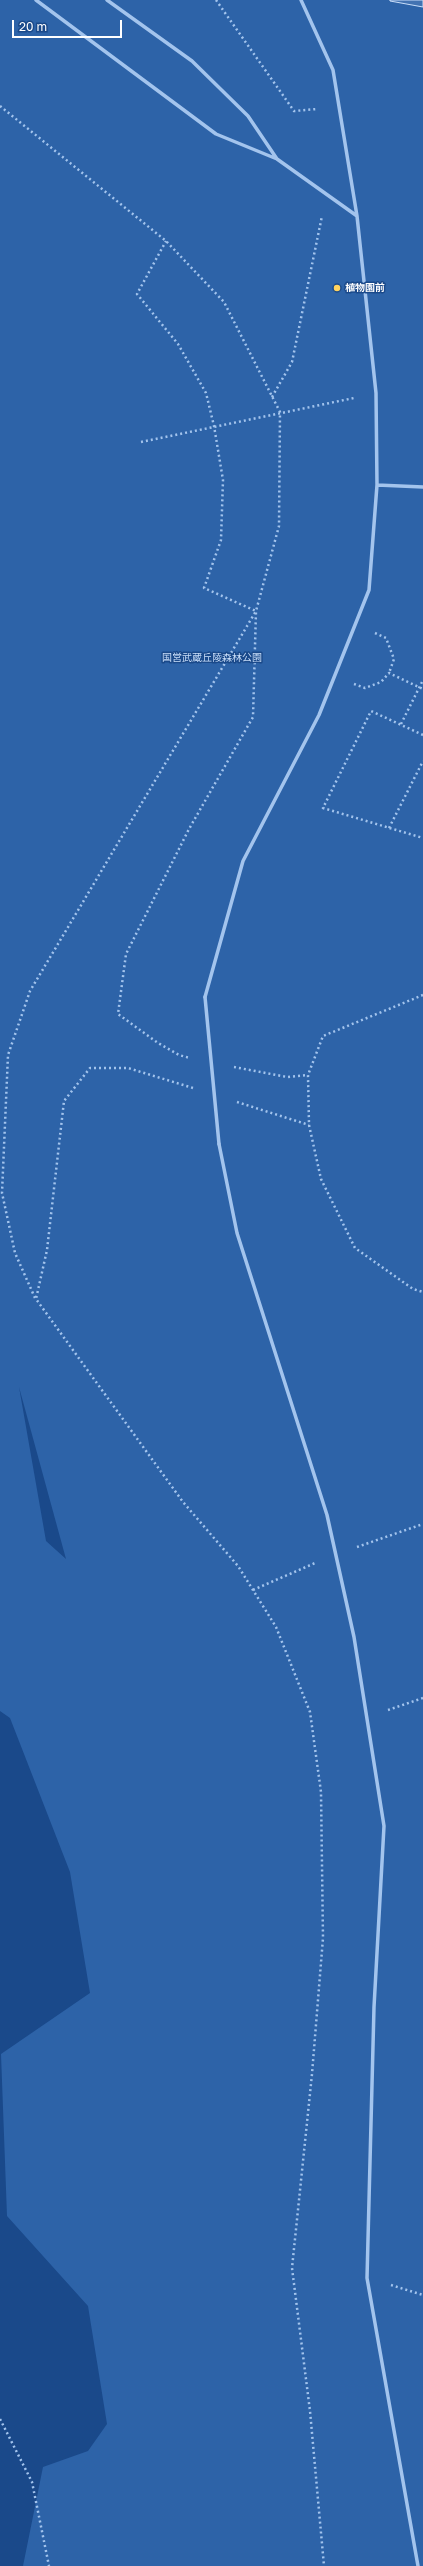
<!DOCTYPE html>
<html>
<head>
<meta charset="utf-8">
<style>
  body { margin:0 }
  #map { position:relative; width:423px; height:2566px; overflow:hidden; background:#1a498a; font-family:"Golos Text",sans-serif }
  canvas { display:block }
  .scale { position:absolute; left:12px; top:20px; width:110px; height:18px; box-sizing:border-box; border:2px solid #fff; border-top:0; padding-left:5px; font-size:12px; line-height:14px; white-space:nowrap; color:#fff; -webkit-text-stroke:3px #1a498a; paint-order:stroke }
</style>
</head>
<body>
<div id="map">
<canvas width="423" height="2566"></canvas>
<div class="scale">20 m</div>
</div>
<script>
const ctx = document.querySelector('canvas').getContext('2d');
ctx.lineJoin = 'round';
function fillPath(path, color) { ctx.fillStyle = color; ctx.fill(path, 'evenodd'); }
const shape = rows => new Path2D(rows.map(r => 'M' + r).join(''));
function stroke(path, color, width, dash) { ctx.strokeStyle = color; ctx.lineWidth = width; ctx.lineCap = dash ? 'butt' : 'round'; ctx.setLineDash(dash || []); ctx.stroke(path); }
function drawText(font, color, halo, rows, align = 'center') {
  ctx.font = font + ' "Golos Text","Noto Sans JP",sans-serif'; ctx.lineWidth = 3; ctx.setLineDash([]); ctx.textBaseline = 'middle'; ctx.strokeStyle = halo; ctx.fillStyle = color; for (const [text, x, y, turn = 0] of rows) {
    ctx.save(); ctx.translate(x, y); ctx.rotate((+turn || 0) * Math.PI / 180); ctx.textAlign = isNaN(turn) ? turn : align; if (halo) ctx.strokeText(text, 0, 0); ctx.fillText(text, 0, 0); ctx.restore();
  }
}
fillPath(shape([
  [0,0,423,0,423,2566,23,2566,43,2467,88,2451,107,2424,88,2306,7,2216,1,2054,90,1993,70,1872,10,1718,0,1711],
  [19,1387,66,1559,46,1541]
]), '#2d63a8');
const building = shape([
  [390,0,423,0,423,7,390,1,390,0]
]);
fillPath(building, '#4373b2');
stroke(building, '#c9def9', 1);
stroke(shape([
  [216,0,294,111,317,109],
  [0,106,166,241,224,302,280,412,279,526,256,611,253,717,189,829,126,954,118,1014,158,1043,179,1055,190,1058],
  [272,397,292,362,322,216],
  [141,442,354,398],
  [375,633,386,638,394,659,389,673],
  [354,684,365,688,381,682,389,673,423,689],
  [401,724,423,680],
  [423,735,371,711,323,808,423,838],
  [389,828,423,761],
  [423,995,323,1036,308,1075,309,1125,321,1179,355,1248,413,1289,423,1292],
  [234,1067,287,1077,308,1075],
  [193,1088,128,1068,90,1068,64,1101,47,1250,36,1299,183,1502,238,1566,276,1627,310,1712,321,1792,323,1938,312,2074,292,2268,310,2411,324,2566],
  [237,1102,309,1125],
  [35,1298,15,1253,2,1193,8,1055,30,991,256,611,204,588,221,540,223,480,214,426,206,393,178,344,137,294,166,241],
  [357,1547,423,1524],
  [253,1590,315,1563],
  [388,1710,423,1698],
  [391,2285,423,2295],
  [0,2419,32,2482,49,2566]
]), '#a3c4ed', 2.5, [2, 3]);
stroke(shape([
  [36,0,216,134,277,159,357,216],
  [107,0,192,61,248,116,277,159],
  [377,485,423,487],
  [205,997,243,861,319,715,369,590,377,485,376,393,357,216,333,70,301,0],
  [219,1144,237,1233,327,1515,354,1637,384,1826,374,2007,367,2278,418,2566]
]), '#a3c4ed', 3.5);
stroke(shape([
  [205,997,219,1144]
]), '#a3c4ed', 3.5);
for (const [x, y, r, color] of [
  [337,288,4,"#ffd35f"]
]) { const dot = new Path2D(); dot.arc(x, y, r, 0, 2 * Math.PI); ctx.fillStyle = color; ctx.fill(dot); stroke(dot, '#1a498a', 1.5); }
drawText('bold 10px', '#fff', '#1a498a', [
  ["植物園前",345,288]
], 'left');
drawText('10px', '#c9def9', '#1a498a', [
  ["国営武蔵丘陵森林公園",212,658]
]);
</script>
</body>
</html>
